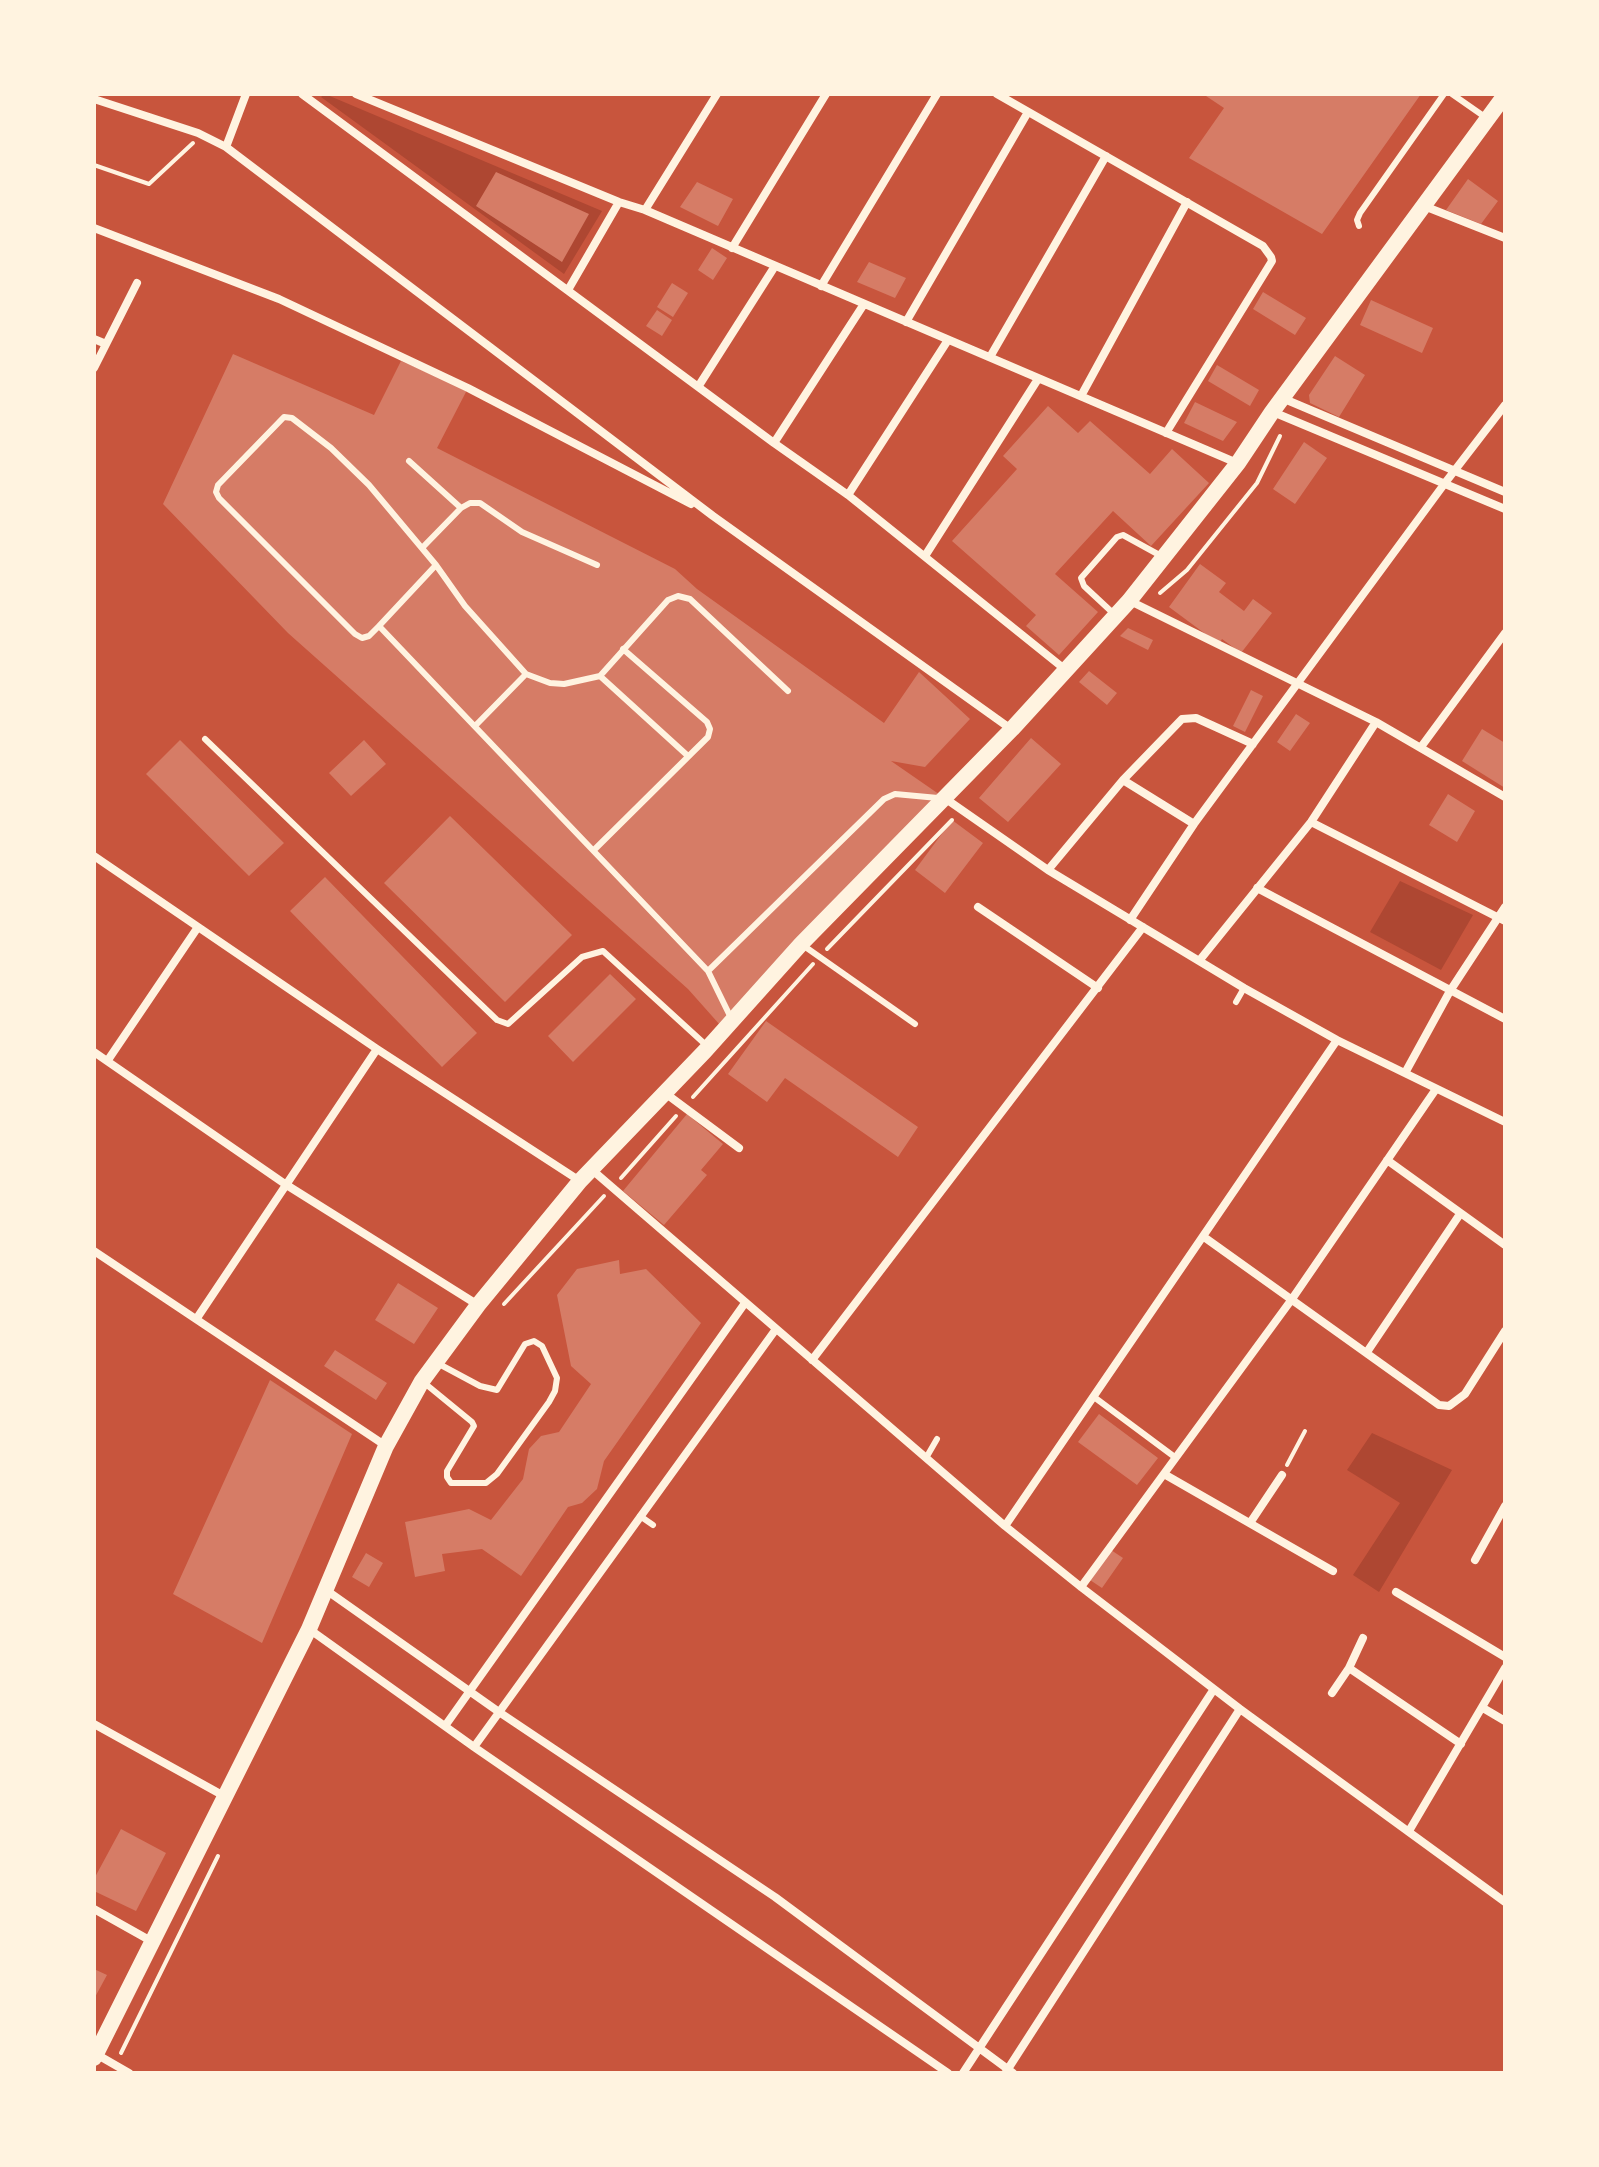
<!DOCTYPE html>
<html>
<head>
<meta charset="utf-8">
<style>
  body { margin:0 }
  #map { position:relative; width:1599px; height:2167px; overflow:hidden; background:#c8553d; font-family:"Golos Text",sans-serif }
  canvas { display:block }
  .frame { position:absolute; inset:0; border:96px solid #fff3e0; pointer-events:none }
</style>
</head>
<body>
<div id="map">
<canvas width="1599" height="2167"></canvas>
<div class="frame"></div>
</div>
<script>
const ctx = document.querySelector('canvas').getContext('2d');
ctx.lineJoin = 'round';
function fillPath(path, color) { ctx.fillStyle = color; ctx.fill(path, 'evenodd'); }
const shape = rows => new Path2D(rows.map(r => 'M' + r).join(''));
function stroke(path, color, width, dash) { ctx.strokeStyle = color; ctx.lineWidth = width; ctx.lineCap = dash ? 'butt' : 'round'; ctx.setLineDash(dash || []); ctx.stroke(path); }
fillPath(shape([
  [325,94,602,211,564,274,321,97],
  [1400,881,1473,915,1441,970,1370,932],
  [1372,1433,1452,1470,1379,1592,1353,1575,1400,1503,1347,1470]
]), '#ae4732');
fillPath(shape([
  [1203,94,1421,94,1322,234,1189,158,1224,108],
  [496,172,589,214,562,262,476,206],
  [1468,179,1498,201,1481,224,1446,210],
  [697,182,733,199,718,226,680,207],
  [712,248,727,258,713,280,698,270],
  [869,262,906,278,895,298,857,282],
  [672,283,688,293,673,317,657,307],
  [1263,292,1306,318,1295,335,1253,309],
  [1371,300,1433,328,1422,353,1360,325],
  [657,310,672,320,662,336,646,326],
  [233,354,374,415,401,361,467,390,437,448,675,569,697,589,884,723,919,672,970,719,925,767,891,761,946,799,720,1025,688,989,288,633,163,504],
  [1335,356,1365,375,1339,417,1310,403,1309,395],
  [1217,365,1259,390,1250,406,1208,381],
  [1195,402,1237,422,1223,441,1184,423],
  [1048,406,1078,433,1090,421,1150,474,1172,449,1209,483,1151,546,1113,511,1055,574,1098,612,1059,655,1026,626,1036,615,952,541,1017,469,1003,456],
  [1304,442,1327,458,1295,504,1273,489],
  [1200,564,1226,583,1219,592,1244,611,1253,599,1272,613,1241,653,1222,639,1219,644,1169,607],
  [1128,628,1153,640,1148,650,1120,636],
  [1089,671,1117,693,1107,705,1079,682],
  [1251,690,1263,696,1245,732,1233,726],
  [1296,714,1310,723,1290,751,1277,742],
  [1482,729,1505,743,1505,788,1462,761],
  [1031,738,1061,764,1008,822,979,798],
  [180,740,284,843,249,876,146,774],
  [364,740,386,764,351,796,329,773],
  [1448,794,1475,811,1457,842,1429,825],
  [450,816,572,935,505,1002,384,883],
  [952,820,983,843,945,893,915,870],
  [325,877,477,1033,442,1067,290,911],
  [610,974,636,999,573,1062,548,1036],
  [766,1021,918,1127,898,1157,785,1078,767,1102,728,1074],
  [687,1114,723,1144,701,1170,707,1175,664,1225,623,1191],
  [619,1260,620,1274,646,1269,701,1323,604,1461,597,1489,582,1503,568,1507,521,1576,482,1549,442,1554,445,1571,415,1577,405,1522,469,1509,491,1520,523,1479,529,1449,541,1436,559,1432,591,1384,571,1366,557,1295,577,1269],
  [398,1283,438,1308,414,1344,375,1320],
  [335,1350,387,1383,376,1400,324,1366],
  [270,1380,352,1434,262,1643,173,1594],
  [1099,1414,1158,1458,1137,1485,1078,1442],
  [1111,1550,1123,1558,1102,1588,1090,1580],
  [366,1553,383,1563,369,1587,352,1577],
  [121,1829,166,1853,136,1911,94,1891,94,1879],
  [94,1969,107,1975,94,1999]
]), '#d67c66');
stroke(shape([
  [94,165,149,184,193,143],
  [1160,593,1187,570,1257,483,1280,436],
  [827,949,952,820],
  [693,1097,813,964],
  [621,1178,676,1116],
  [504,1304,604,1196],
  [1287,1465,1305,1431],
  [121,2053,218,1856]
]), '#fff3e0', 4);
stroke(shape([
  [1452,94,1485,117],
  [1359,226,1357,220,1360,213,1444,94],
  [409,461,461,508],
  [422,548,461,508,470,503,480,503,522,532,597,565],
  [1114,614,1084,586,1081,578,1117,537,1123,535,1163,557],
  [379,626,436,565],
  [526,674,550,683,564,684,600,676],
  [475,726,526,674,465,606,436,565,369,485,331,448,292,418,284,417,218,485,216,492,219,498,355,634,362,638,369,636,379,626,708,971,732,1020],
  [205,739,497,1020,508,1024,582,957,603,951,707,1046],
  [688,756,600,676,668,600,678,596,690,599,788,691],
  [594,850,708,737,710,729,707,722,623,649],
  [804,946,915,1024],
  [708,971,884,799,895,794,938,798],
  [1236,1002,1244,988],
  [422,1381,472,1422,474,1426,447,1471,447,1477,451,1483,486,1483,497,1474,549,1402,555,1391,557,1378,542,1346,534,1341,525,1344,497,1390,480,1386,439,1364],
  [1094,1397,1176,1458],
  [926,1458,937,1439],
  [640,1516,653,1525]
]), '#fff3e0', 6);
stroke(shape([
  [302,94,774,443,848,495,1067,671],
  [356,94,619,202,645,210,1237,463],
  [997,94,1263,246,1271,257,1272,261,1166,433],
  [94,99,198,133,226,147,713,516,1011,729],
  [226,147,246,94],
  [1424,206,1505,238],
  [645,210,717,94],
  [94,228,279,299,468,388,691,504],
  [732,248,826,94],
  [821,286,937,94],
  [568,290,619,202],
  [906,322,1028,112],
  [94,339,106,344],
  [990,357,1106,156],
  [94,368,137,283],
  [698,387,775,266],
  [1081,396,1187,202],
  [1282,398,1505,492],
  [1273,412,1505,509],
  [774,443,864,304],
  [848,495,948,340],
  [925,556,1038,379],
  [1130,601,1376,722,1505,797],
  [1421,747,1505,633],
  [1123,780,1194,824],
  [946,799,1048,870,1244,988,1337,1040,1505,1122],
  [1311,822,1505,921],
  [94,856,377,1049,580,1181],
  [1048,870,1123,780,1182,719,1196,718,1253,744],
  [1257,888,1505,1019],
  [978,907,1098,988],
  [1130,920,1194,824,1445,483,1505,405],
  [1199,961,1311,822,1376,722],
  [94,1052,285,1184,478,1305],
  [108,1060,198,927],
  [1405,1073,1450,991,1505,907],
  [665,1093,739,1148],
  [1387,1160,1505,1245],
  [591,1169,1005,1526,1081,1587,1240,1709,1505,1902],
  [1204,1237,1439,1405,1449,1406,1465,1394,1505,1331],
  [94,1251,386,1446],
  [197,1318,377,1049],
  [1367,1352,1460,1214],
  [812,1360,1143,927],
  [1164,1474,1333,1571],
  [1250,1523,1282,1475],
  [1005,1526,1337,1040],
  [1475,1560,1505,1506],
  [1081,1587,1292,1299,1436,1089],
  [326,1590,499,1712,775,1897,1013,2073],
  [1396,1592,1505,1657],
  [309,1629,474,1747,948,2073],
  [1349,1668,1461,1744],
  [1332,1693,1349,1668,1363,1638],
  [1483,1708,1505,1721],
  [94,1724,224,1796],
  [445,1726,745,1303],
  [474,1747,776,1329],
  [1409,1831,1505,1668],
  [94,1909,151,1941],
  [96,2054,129,2073],
  [1006,2072,1240,1709],
  [963,2073,1214,1689]
]), '#fff3e0', 8);
stroke(shape([
  [94,2058,309,1629,386,1446,422,1381,478,1305,580,1181,705,1051,801,944,1012,729,1129,601,1238,463,1272,412,1505,95]
]), '#fff3e0', 16);
</script>
</body>
</html>
